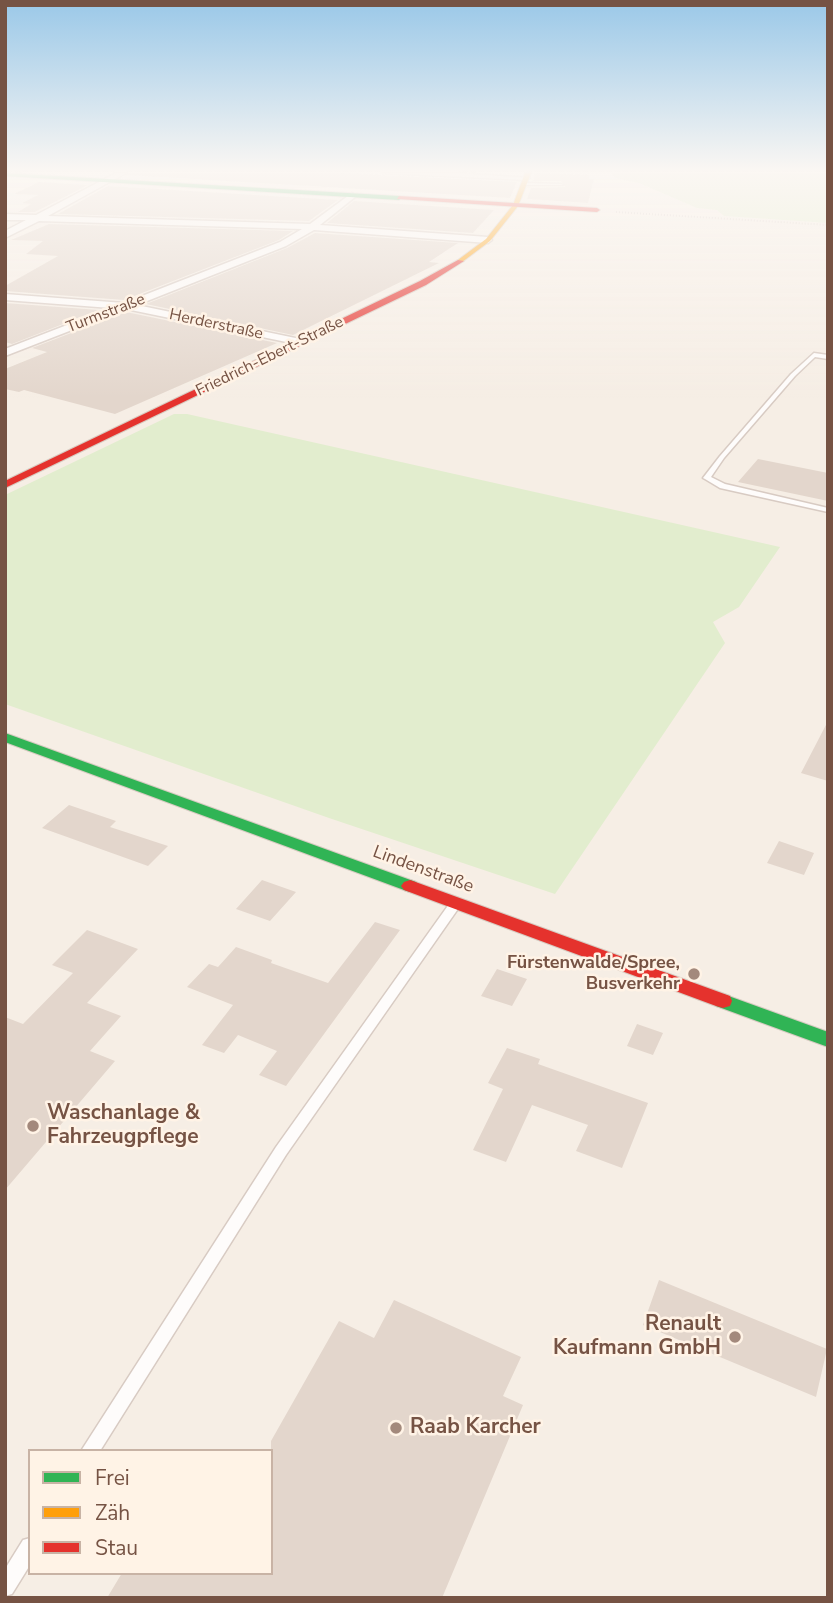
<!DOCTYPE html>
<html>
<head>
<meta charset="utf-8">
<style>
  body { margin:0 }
  #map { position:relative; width:833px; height:1603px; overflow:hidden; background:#f6eee5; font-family:"Nunito Sans",sans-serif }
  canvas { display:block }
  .frame { position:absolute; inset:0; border:7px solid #765344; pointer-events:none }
  .legend { position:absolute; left:28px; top:1449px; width:245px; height:126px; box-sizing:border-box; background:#fff3e6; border:2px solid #c8b3a5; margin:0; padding:9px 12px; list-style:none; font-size:21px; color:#765344 }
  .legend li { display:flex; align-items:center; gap:14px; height:35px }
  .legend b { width:35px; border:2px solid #c8b3a5 }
</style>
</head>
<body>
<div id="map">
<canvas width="833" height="1603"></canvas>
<div class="frame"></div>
<ul class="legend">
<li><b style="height:9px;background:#30b455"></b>Frei</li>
<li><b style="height:9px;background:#ff9f0a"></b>Zäh</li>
<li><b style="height:9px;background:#e5322d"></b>Stau</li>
</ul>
</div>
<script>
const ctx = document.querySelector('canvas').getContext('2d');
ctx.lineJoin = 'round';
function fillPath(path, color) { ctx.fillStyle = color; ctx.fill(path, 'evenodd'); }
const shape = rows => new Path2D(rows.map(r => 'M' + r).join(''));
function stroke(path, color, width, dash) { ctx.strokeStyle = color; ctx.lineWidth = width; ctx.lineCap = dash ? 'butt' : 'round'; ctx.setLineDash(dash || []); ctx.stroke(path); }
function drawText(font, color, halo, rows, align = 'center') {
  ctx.font = font + ' "Nunito Sans",sans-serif'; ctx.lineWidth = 5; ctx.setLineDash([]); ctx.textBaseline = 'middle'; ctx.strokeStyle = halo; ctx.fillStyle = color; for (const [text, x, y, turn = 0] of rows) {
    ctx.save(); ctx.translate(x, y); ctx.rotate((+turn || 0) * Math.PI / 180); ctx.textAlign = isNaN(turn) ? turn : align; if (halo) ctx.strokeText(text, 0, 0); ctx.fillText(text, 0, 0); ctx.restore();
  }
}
fillPath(shape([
  [611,173,828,173,828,223,724,216,717,210,697,208,639,183,615,178],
  [174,414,187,414,780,547,739,607,713,622,725,643,555,894,329,818,5,704,5,495]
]), '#e2edce');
fillPath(shape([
  [128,173,340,173,517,182,510,198,127,175],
  [535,173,589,175,589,179,594,179,588,203,527,199,531,188,565,187,561,181,533,181],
  [39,182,88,185,35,212,18,212,31,204,22,203,38,195,14,194],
  [108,186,338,200,309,221,58,214],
  [354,201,494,210,473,233,327,223],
  [49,224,293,231,279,240,124,300,5,291,5,286,58,256,26,254,43,241,11,240],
  [315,233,458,243,429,262,439,263,293,335,146,304,287,248],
  [5,303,99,310,12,344,5,342],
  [126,312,277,343,115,414,24,390,19,392,5,389,5,369,47,352,32,348],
  [758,459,828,473,828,501,738,482],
  [828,721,828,781,801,773],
  [69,805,116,821,110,827,168,846,148,866,42,828],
  [779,841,814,853,804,875,767,863],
  [262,880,296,892,270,921,236,909],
  [375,922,400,930,286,1086,259,1075,277,1051,238,1035,224,1053,202,1045,233,1005,187,987,209,964,218,967,236,947,272,960,271,963,328,983],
  [87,930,138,949,87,1003,121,1016,90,1051,115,1061,5,1190,5,1017,23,1024,73,973,52,965],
  [497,969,527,979,512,1006,481,996],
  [637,1024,663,1033,653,1055,627,1046],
  [507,1048,540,1059,538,1064,648,1103,622,1168,576,1151,588,1125,532,1105,506,1162,473,1150,503,1089,488,1083],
  [659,1280,827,1349,816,1397,643,1325],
  [394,1300,521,1357,503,1396,523,1405,442,1598,107,1598,122,1573,271,1573,271,1441,339,1321,374,1338]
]), '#e3d6cc');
const lane = shape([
  [524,183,561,184,563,185,523,185,524,183],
  [814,353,828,355,828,359,815,357,795,376,724,458,711,477,725,484,828,508,828,512,720,488,705,479,703,478,720,456,791,374,814,353],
  [456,899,460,900,462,903,460,906,286,1155,100,1451,81,1451,276,1147,452,900,456,899],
  [30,1538,30,1565,12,1594,5,1596,5,1569,23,1540,30,1538]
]);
const street = shape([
  [116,173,126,173,48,216,310,224,352,193,355,197,320,225,488,237,492,240,488,243,314,230,286,246,137,305,305,340,307,342,301,345,126,309,5,356,5,349,111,308,5,300,5,294,124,303,280,242,302,229,39,221,5,238,5,231,26,220,5,220,5,214,36,215,116,173],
  [383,173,454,173,530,178,526,180,383,173]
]);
const fast = shape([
  [5,173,399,196,402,198,399,200,5,176,5,173],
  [5,733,416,882,419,886,416,890,410,892,404,890,5,742,5,733],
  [723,994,828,1032,828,1047,716,1006,714,1001,716,996,723,994]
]);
const slow = shape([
  [525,173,531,173,518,206,490,241,462,262,458,262,458,260,486,239,513,205,525,173]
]);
const jam = shape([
  [399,196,597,208,600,210,597,212,397,199,399,196],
  [458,260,464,261,426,285,5,488,5,481,420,281,458,260],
  [410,880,730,996,732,1001,730,1006,723,1008,716,1006,404,890,401,886,404,882,410,880]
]);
stroke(lane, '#d8cbc3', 3);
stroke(street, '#d8cbc3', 3);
stroke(fast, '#d7cbc1', 2);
stroke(slow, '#d7cbc1', 2);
stroke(jam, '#d7cbc1', 2);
stroke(shape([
  [616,212,828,225]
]), '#d8ccc7', 2, [1, 2]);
fillPath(lane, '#fefcfb');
fillPath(street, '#fefcfb');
fillPath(fast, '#30b455');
fillPath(slow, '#ff9f0a');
fillPath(jam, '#e5322d');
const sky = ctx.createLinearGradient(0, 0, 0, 398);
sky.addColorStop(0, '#9ac8e8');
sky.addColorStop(0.43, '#fbf7f3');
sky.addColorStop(1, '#fbf7f300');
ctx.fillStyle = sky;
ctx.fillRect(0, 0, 833, 398);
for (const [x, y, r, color] of [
  [694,974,7,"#a3897c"],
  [33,1126,7,"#a3897c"],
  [735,1337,7,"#a3897c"],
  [396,1428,7,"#a3897c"]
]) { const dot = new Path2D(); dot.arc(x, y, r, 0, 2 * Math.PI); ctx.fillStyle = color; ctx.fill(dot); stroke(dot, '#fff3e6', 2.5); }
drawText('16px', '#765344', '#fff3e6', [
  ["Turmstraße",106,314,-21],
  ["Herderstraße",216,325,12],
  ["Friedrich-Ebert-Straße",270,357,-26]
]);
drawText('18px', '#765344', '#fff3e6', [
  ["Lindenstraße",423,870,20]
]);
drawText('bold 18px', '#765344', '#fff3e6', [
  ["Fürstenwalde/Spree,",680,964],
  ["Busverkehr",680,985]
], 'right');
drawText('bold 21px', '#765344', '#fff3e6', [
  ["Waschanlage &",47,1114],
  ["Fahrzeugpflege",47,1138],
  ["Renault",721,1325,"right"],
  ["Kaufmann GmbH",721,1349,"right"],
  ["Raab Karcher",410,1428]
], 'left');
</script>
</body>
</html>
